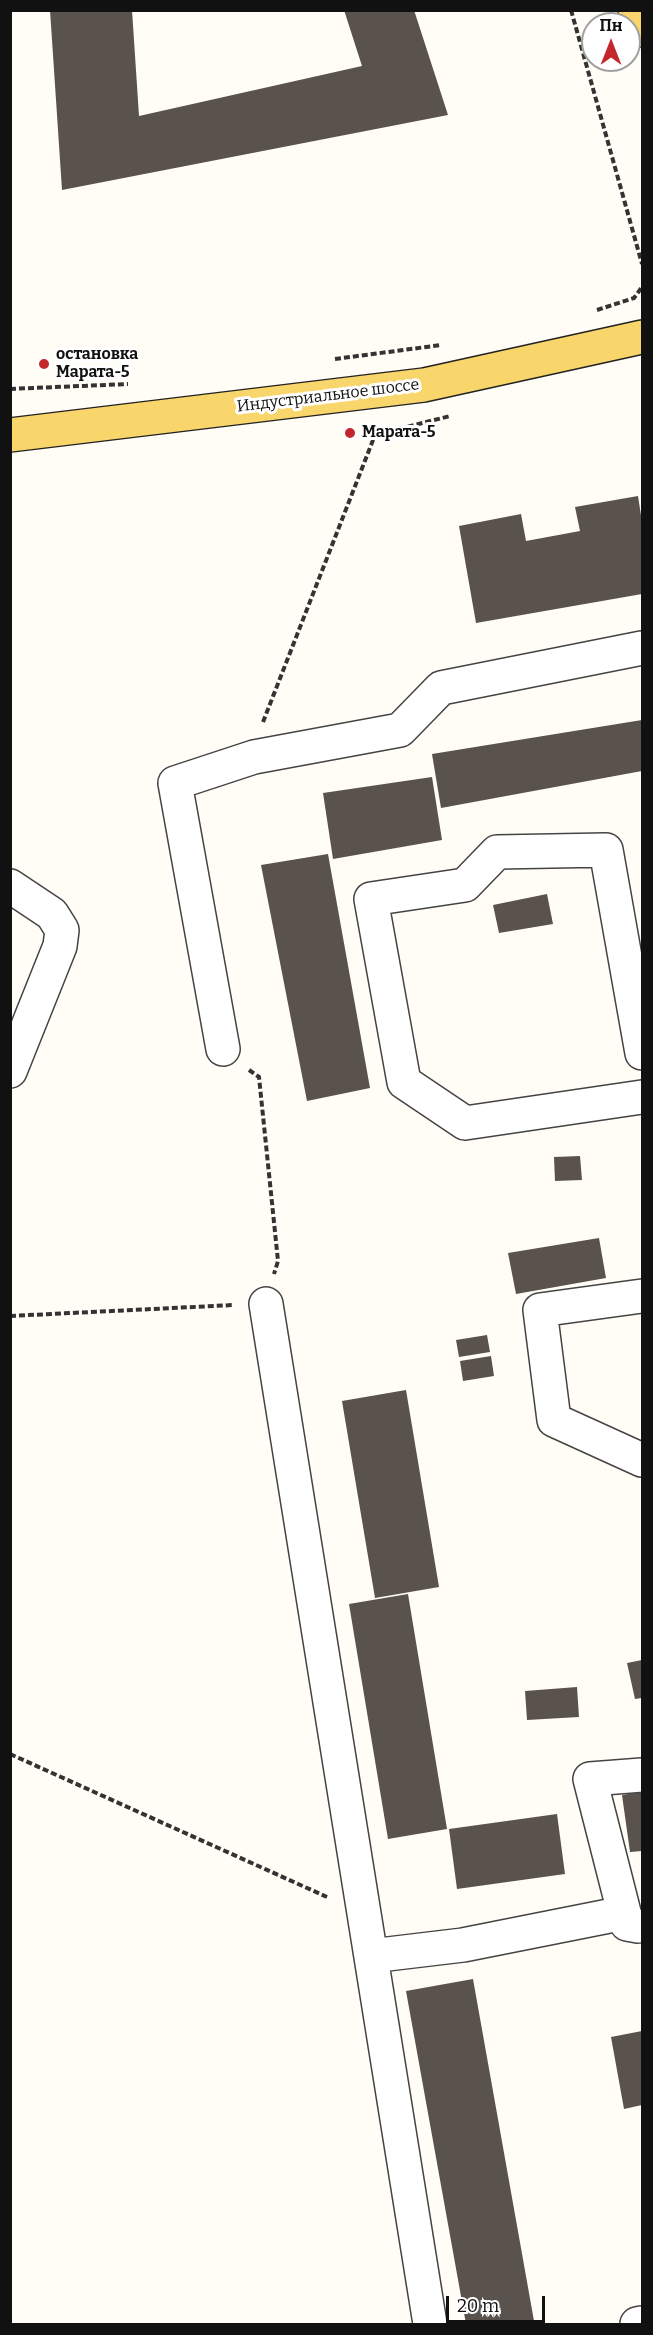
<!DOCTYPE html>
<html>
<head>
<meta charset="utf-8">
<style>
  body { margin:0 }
  #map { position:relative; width:653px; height:2335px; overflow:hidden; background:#fffdf5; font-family:Bitter,serif }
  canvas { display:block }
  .frame { position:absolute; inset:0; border:12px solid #111; pointer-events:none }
  .north { position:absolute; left:581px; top:12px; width:60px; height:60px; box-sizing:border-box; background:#fff; border:2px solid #a0a0a0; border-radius:50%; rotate:0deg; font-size:16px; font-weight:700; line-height:24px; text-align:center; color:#111 }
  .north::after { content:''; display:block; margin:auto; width:21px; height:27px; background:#c4262e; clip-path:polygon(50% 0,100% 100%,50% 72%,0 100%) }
  .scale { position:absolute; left:446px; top:2296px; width:99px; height:27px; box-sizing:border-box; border:3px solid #111; border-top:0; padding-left:8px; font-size:18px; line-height:21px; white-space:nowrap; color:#111; -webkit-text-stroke:4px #fff; paint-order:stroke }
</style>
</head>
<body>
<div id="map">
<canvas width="653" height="2335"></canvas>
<div class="frame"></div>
<div class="north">Пн</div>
<div class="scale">20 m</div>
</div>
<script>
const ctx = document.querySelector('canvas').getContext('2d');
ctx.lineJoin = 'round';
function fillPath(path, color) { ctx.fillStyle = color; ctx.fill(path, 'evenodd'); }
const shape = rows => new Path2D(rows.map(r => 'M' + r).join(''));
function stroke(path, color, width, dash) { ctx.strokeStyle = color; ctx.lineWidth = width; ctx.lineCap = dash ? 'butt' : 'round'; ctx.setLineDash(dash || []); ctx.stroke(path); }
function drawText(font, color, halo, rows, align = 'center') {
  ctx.font = font + ' Bitter,serif'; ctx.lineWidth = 6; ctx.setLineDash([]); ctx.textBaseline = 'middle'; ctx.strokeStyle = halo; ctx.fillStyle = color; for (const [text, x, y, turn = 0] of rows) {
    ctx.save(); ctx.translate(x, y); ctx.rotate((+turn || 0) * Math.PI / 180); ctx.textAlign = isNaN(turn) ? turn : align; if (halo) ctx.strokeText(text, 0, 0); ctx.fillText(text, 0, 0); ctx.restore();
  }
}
fillPath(shape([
  [50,10,132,10,139,116,362,66,344,10,414,10,448,115,62,190],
  [638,496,642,522,642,594,476,623,459,526,521,514,526,541,580,531,575,507],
  [642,720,642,771,441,808,432,754],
  [432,777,442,840,333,859,323,793],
  [328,854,370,1088,307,1101,261,865],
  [547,894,553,924,499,933,493,905],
  [580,1156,582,1180,555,1181,554,1157],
  [599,1238,606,1278,516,1294,508,1253],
  [487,1335,490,1352,459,1357,456,1340],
  [491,1356,494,1376,463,1381,460,1361],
  [406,1390,439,1587,375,1598,342,1401],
  [408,1594,447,1829,388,1839,349,1604],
  [642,1660,642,1698,635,1699,627,1663],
  [577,1687,579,1717,527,1720,525,1691],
  [642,1792,642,1851,630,1852,622,1795],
  [557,1814,565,1874,457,1889,449,1829],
  [473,1979,534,2321,514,2324,466,2324,406,1991],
  [642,2031,642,2105,624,2109,611,2037]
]), '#5a524d');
const minor = shape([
  [10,886,52,914,62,930,60,946,10,1071],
  [223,1049,175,783,254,757,400,730,441,688,642,648],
  [642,1053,606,850,497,852,465,885,371,899,404,1082,465,1123,642,1097],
  [642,1296,540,1310,554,1420,642,1460],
  [266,1304,430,2324],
  [638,1926,627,1924,590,1779,642,1775],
  [371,1956,463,1945,624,1913],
  [637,2324,642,2323]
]);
const major = shape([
  [635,10,642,30],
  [10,435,424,385,642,337]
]);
stroke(minor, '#444', 36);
stroke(major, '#222', 36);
stroke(shape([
  [571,10,642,264],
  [597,310,634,298,642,287],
  [335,359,441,345],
  [10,389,128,384],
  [263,722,375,435,450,416],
  [249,1070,259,1077,278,1261,274,1274],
  [10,1316,234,1305],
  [10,1754,327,1897]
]), '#333', 4, [6, 3]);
stroke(minor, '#fff', 33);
stroke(major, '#f9d66b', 33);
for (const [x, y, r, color] of [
  [44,364,6,"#c4262e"],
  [350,433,6,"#c4262e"]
]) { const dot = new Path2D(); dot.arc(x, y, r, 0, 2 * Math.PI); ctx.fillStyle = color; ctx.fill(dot); stroke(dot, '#fff', 2); }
drawText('bold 16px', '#111', '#fff', [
  ["остановка",56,355],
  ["Марата-5",56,373],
  ["Марата-5",362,433]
], 'left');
drawText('16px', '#111', '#fff', [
  ["Индустриальное шоссе",328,396,-7]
]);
</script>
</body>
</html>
